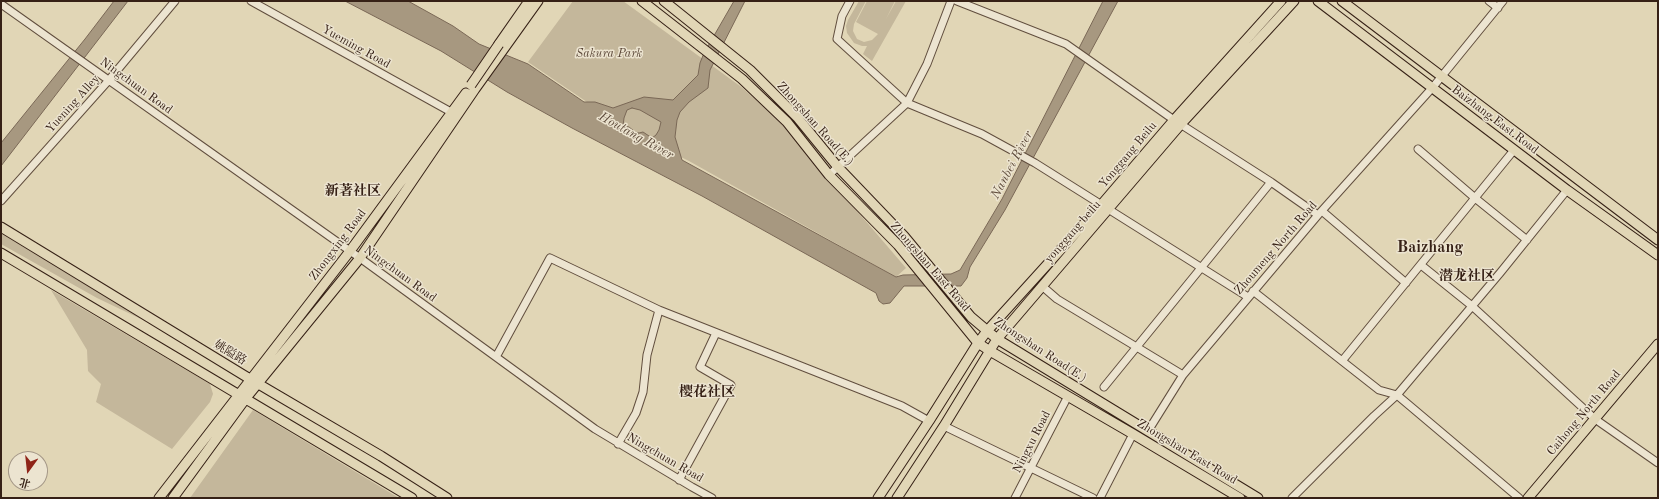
<!DOCTYPE html>
<html>
<head>
<meta charset="utf-8">
<style>
  body { margin:0 }
  #map { position:relative; width:1659px; height:499px; overflow:hidden; background:#e1d6b6; font-family:"Old Standard TT","Noto Serif SC",serif }
  canvas { display:block }
  .frame { position:absolute; inset:0; border:2px solid #362116; pointer-events:none }
  .north { position:absolute; left:8px; top:451px; width:40px; height:40px; box-sizing:border-box; background:#ece4d0; border:1px solid #a39686; border-radius:50%; rotate:195deg; font-size:11px; font-weight:700; line-height:16px; text-align:center; color:#362116 }
  .north::after { content:''; display:block; margin:auto; width:14px; height:18px; background:#8f2418; clip-path:polygon(50% 0,100% 100%,50% 72%,0 100%) }
</style>
</head>
<body>
<div id="map">
<canvas width="1659" height="499"></canvas>
<div class="frame"></div>
<div class="north">北</div>
</div>
<script>
const ctx = document.querySelector('canvas').getContext('2d');
ctx.lineJoin = 'round';
function fillPath(path, color) { ctx.fillStyle = color; ctx.fill(path, 'evenodd'); }
const shape = rows => new Path2D(rows.map(r => 'M' + r).join(''));
function stroke(path, color, width, dash) { ctx.strokeStyle = color; ctx.lineWidth = width; ctx.lineCap = dash ? 'butt' : 'round'; ctx.setLineDash(dash || []); ctx.stroke(path); }
function drawText(font, color, halo, rows, align = 'center') {
  ctx.font = font + ' "Old Standard TT","Noto Serif SC",serif'; ctx.lineWidth = 3; ctx.setLineDash([]); ctx.textBaseline = 'middle'; ctx.strokeStyle = halo; ctx.fillStyle = color; for (const [text, x, y, turn = 0] of rows) {
    ctx.save(); ctx.translate(x, y); ctx.rotate((+turn || 0) * Math.PI / 180); ctx.textAlign = isNaN(turn) ? turn : align; if (halo) ctx.strokeText(text, 0, 0); ctx.fillText(text, 0, 0); ctx.restore();
  }
}
fillPath(shape([
  [573,1,623,1,740,86,779,120,906,268,896,277,689,161,634,134,528,62],
  [859,1,866,1,854,24,853,31,857,39,864,42,872,40,878,34,856,22,867,1,895,1,886,19,896,1,906,1,872,61,863,54,867,46,862,46,854,43,847,33,846,26,848,20],
  [1,232,104,293,141,319,97,298,1,244],
  [51,290,210,384,213,394,210,402,172,449,96,402,101,384,88,371,87,350],
  [253,410,399,498,190,498]
]), '#c4b79b');
const water = shape([
  [114,1,128,1,1,166,1,143,85,39,114,1],
  [345,1,408,1,453,26,479,44,528,64,584,102,595,102,613,108,644,97,673,100,698,75,700,63,704,53,734,1,745,1,710,70,708,88,689,102,680,112,677,120,675,137,682,160,896,277,903,275,951,274,960,270,1002,199,1103,1,1118,1,1005,210,970,267,967,278,961,286,904,286,890,303,883,304,879,301,876,293,702,196,572,128,507,92,441,51,345,1],
  [632,108,640,110,661,122,659,130,656,135,652,138,643,132,639,133,635,132,629,127,623,126,624,118,627,110,632,108]
]);
fillPath(water, '#a79880');
stroke(water, '#7a6856', 1);
const minor = shape([
  [251,1,451,112],
  [850,1,842,16,837,39,907,103,982,134,1035,163,1248,297],
  [957,1,1066,44,1174,120,1271,182,1318,215],
  [1489,1,1498,8],
  [1,4,360,258,595,429,692,487,712,498],
  [1418,149,1475,198,1527,240],
  [829,175,907,103,927,64,951,1],
  [1,201,109,80,175,1],
  [1322,211,1406,283],
  [1421,265,1472,306,1595,419,1658,463],
  [1042,286,1057,299,1183,375],
  [1253,291,1379,390,1397,395,1519,498],
  [496,357,550,258,659,310],
  [1342,361,1514,150],
  [1104,387,1271,182],
  [944,426,1093,498],
  [1148,431,1183,375,1318,215,1433,87,1503,1],
  [618,444,636,413,643,392,647,355,659,310,902,406,929,421],
  [679,480,731,385,700,367,716,333],
  [1015,498,1068,396],
  [1100,498,1133,434],
  [1292,498,1374,416,1397,395,1500,273,1567,190]
]);
const major = shape([
  [642,1,742,79,787,122,829,175,898,245,978,343,990,351,1133,434,1240,498],
  [664,1,750,70,797,117,837,166,904,236,971,317,997,339,1258,498],
  [1318,1,1567,190,1658,255],
  [1342,1,1658,240],
  [499,44,529,1],
  [1,227,250,379,381,456,447,498],
  [1,253,412,498],
  [159,498,350,251,466,93],
  [173,498,246,398,360,258,475,89,538,1],
  [878,498,929,421,978,343,987,331,1102,204,1174,120,1281,1],
  [897,498,944,426,997,339,1181,124,1294,1],
  [1528,498,1658,344]
]);
stroke(minor, '#614e3e', 9);
stroke(major, '#362116', 11);
stroke(minor, '#ece4d0', 7);
stroke(major, '#e1d6b6', 9);
const majorBridge = shape([
  [471,85,499,44]
]);
stroke(majorBridge, '#362116', 11, []);
stroke(majorBridge, '#e1d6b6', 9);
drawText('12px', '#362116', '#ece4d0', [
  ["Yueming Road",356,47,29],
  ["Ningchuan Road",136,86,36],
  ["Yuening Alley",73,104,-48],
  ["Baizhang East Road",1495,120,37],
  ["Zhongshan Road(E.)",815,124,48],
  ["Yonggang Beilu",1128,155,-50],
  ["yonggang beilu",1073,232,-49],
  ["Zhongxing Road",338,245,-53],
  ["Zhoumeng North Road",1276,248,-49],
  ["Zhongshan East Road",930,267,49],
  ["Ningchuan Road",400,274,36],
  ["Zhongshan Road(E.)",1040,350,33],
  ["姚隘路",230,353,31],
  ["Caihong North Road",1584,413,-50],
  ["Ningxu Road",1032,442,-63],
  ["Zhongshan East Road",1187,452,31],
  ["Ningchuan Road",665,458,30]
]);
drawText('italic 12px', '#5a4637', '#ece4d0', [
  ["Sakura Park",609,54]
]);
drawText('italic 13px', '#5e4b3b', '#ece4d0', [
  ["Houtang River",636,136,29],
  ["Nanbei River",1012,165,-62]
]);
drawText('bold 14px', '#362116', '#ece4d0', [
  ["新著社区",353,191],
  ["潜龙社区",1467,276],
  ["樱花社区",707,392]
]);
drawText('bold 16px', '#362116', '#ece4d0', [
  ["Baizhang",1430,248]
]);
</script>
</body>
</html>
